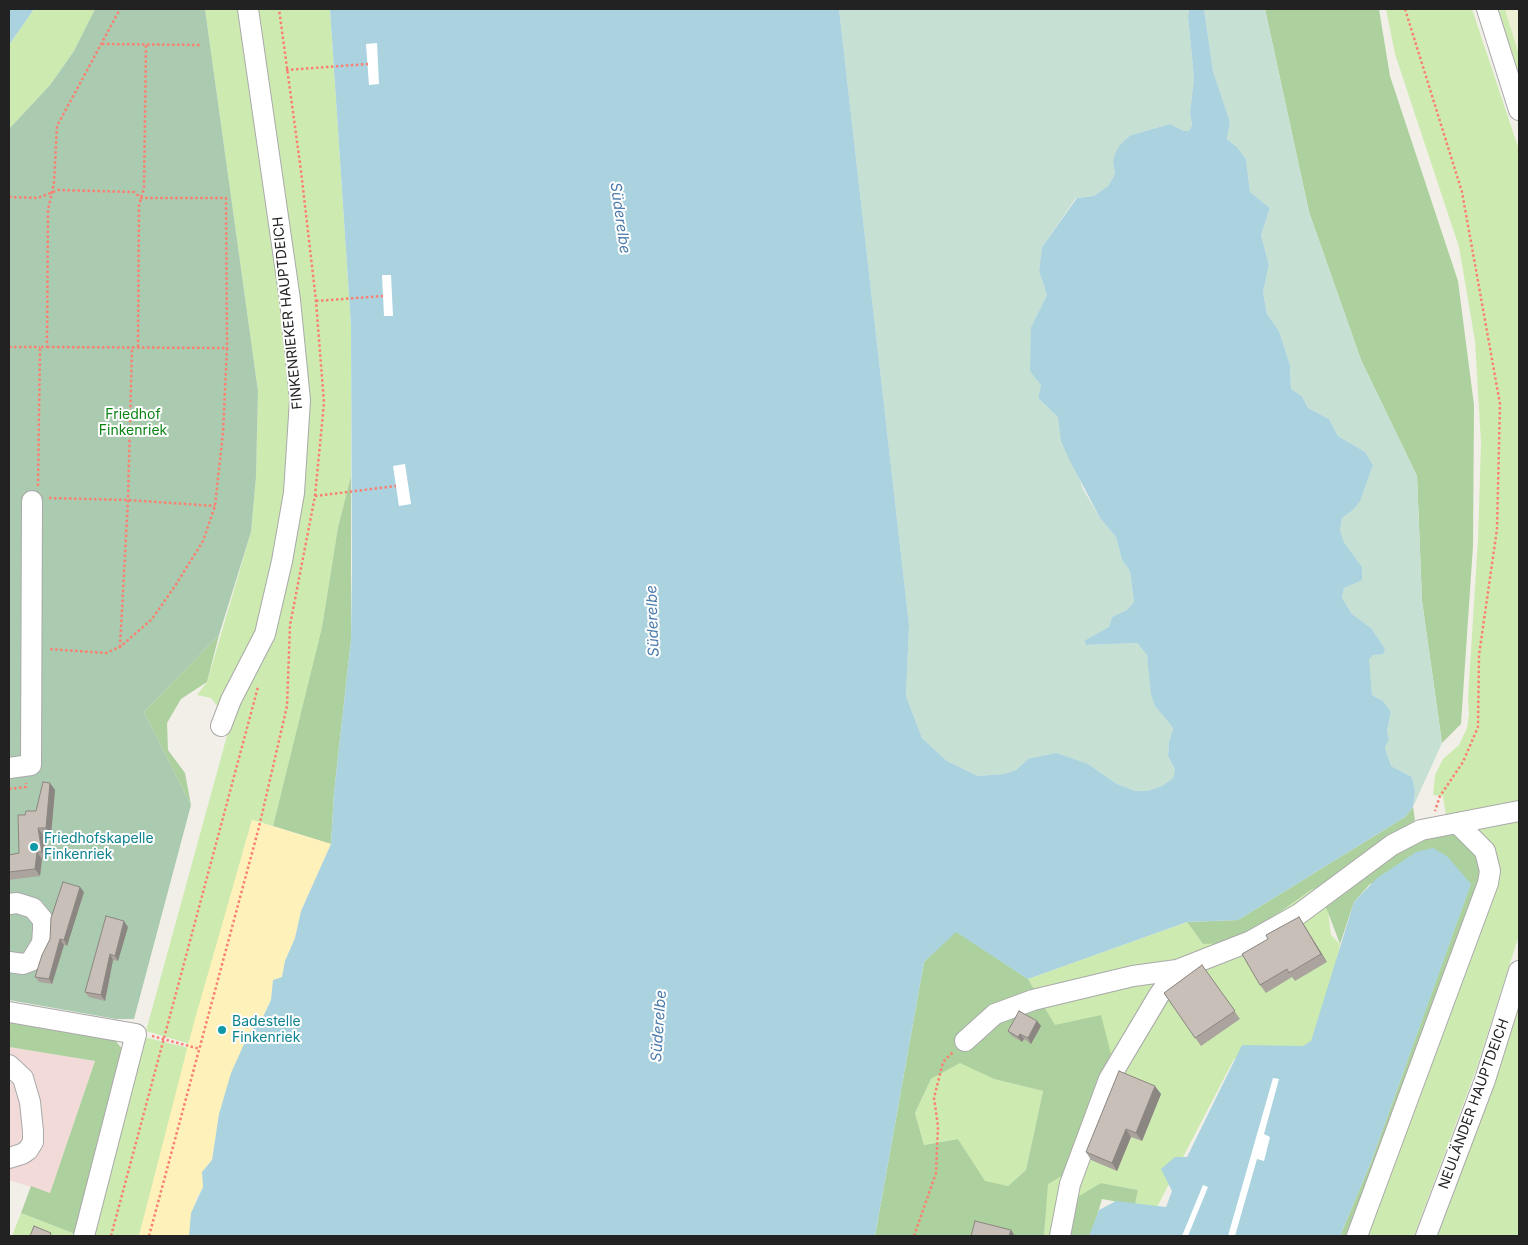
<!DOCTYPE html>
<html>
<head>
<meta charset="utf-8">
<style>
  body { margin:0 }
  #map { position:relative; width:1528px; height:1245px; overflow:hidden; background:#f2efe9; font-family:Inter,sans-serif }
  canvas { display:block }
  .frame { position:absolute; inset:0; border:10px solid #222; pointer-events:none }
</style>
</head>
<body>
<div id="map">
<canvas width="1528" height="1245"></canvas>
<div class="frame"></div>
</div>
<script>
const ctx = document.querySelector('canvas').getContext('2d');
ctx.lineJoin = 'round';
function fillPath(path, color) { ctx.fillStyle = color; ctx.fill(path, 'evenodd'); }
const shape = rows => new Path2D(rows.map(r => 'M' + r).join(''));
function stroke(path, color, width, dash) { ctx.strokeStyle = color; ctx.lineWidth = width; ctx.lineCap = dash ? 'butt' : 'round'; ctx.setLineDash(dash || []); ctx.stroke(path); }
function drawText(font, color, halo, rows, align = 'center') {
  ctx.font = font + ' Inter,sans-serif'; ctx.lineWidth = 4; ctx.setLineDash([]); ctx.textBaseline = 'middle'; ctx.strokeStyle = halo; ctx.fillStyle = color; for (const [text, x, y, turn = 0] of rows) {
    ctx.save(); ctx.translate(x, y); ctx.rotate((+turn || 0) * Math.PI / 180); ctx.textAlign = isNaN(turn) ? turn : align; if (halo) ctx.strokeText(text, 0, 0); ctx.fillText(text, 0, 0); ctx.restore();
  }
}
fillPath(shape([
  [9,1047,95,1061,50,1193,9,1180]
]), '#f2dad9');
fillPath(shape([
  [1505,9,1519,9,1519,55]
]), '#eef0d5');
fillPath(shape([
  [34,9,95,9,74,51,50,85,9,129,9,45],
  [205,9,239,9,282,291,292,397,290,479,260,627,218,707,211,698,197,695,207,682,251,532,256,477,258,391],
  [253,9,330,9,351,326,351,476,338,527,322,627,273,826,252,820,190,1044,146,1031,228,732,248,684,303,471],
  [1386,9,1472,9,1519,150,1519,805,1446,816,1443,796,1433,795,1435,775,1443,759,1459,745,1467,728,1469,714,1468,697,1478,540,1481,443,1475,341,1459,247,1395,54],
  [1493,9,1505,9,1519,55,1519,87],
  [1519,819,1519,935,1477,1067,1414,1236,1360,1236,1470,827],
  [1325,885,1331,935,1340,944,1321,1045,1234,1059,1156,1209,1135,1205,1138,1190,1101,1183,1068,1236,1044,1236,1047,1184,1087,1161,1096,1083,1111,1054,1055,1025,1028,979,1187,922,1203,944,1266,922,1311,890],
  [1519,997,1519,1236,1435,1236],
  [144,1037,189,1048,139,1236,89,1236],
  [960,1062,994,1079,1043,1091,1026,1170,1008,1186,985,1182,958,1139,924,1145,915,1113,931,1079],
  [21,1213,75,1234,74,1236,12,1236]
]), '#cdebb0');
fillPath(shape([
  [1265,9,1379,9,1390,76,1458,281,1474,405,1473,546,1461,724,1442,743,1422,601,1417,476,1361,360,1309,212],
  [351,476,351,640,334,793,331,844,273,826,322,627,338,527],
  [219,635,207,682,181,699,167,723,168,750,185,773,191,805,144,712],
  [1413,807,1415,820,1405,832,1325,885,1311,890,1266,922,1229,943,1203,944,1187,922,1238,920,1405,817],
  [1453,829,1486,863,1353,1236,1340,1236,1371,1162,1471,884,1458,871,1370,884,1354,902,1340,944,1324,902,1406,842],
  [956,931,1028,979,1055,1025,1101,1015,1111,1054,1096,1083,1108,1103,1087,1161,1048,1184,1044,1236,875,1236,924,962],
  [960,1063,994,1079,1043,1091,1026,1170,1008,1186,985,1181,958,1139,924,1145,915,1113,931,1079],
  [9,1020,114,1039,124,1051,75,1234,21,1213,31,1186,50,1193,95,1061,9,1047],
  [1101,1183,1138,1190,1135,1205,1102,1199,1091,1236,1068,1236,1079,1196]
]), '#add19e');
fillPath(shape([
  [839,9,1189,9,1188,17,1194,78,1190,112,1192,125,1189,131,1184,131,1170,124,1131,135,1113,163,1115,174,1108,186,1094,196,1076,198,1042,247,1039,271,1047,295,1031,327,1041,385,1038,398,1058,417,1083,489,1100,518,1116,537,1122,560,1130,571,1134,602,1127,610,1112,617,1109,627,1084,642,1086,645,1137,643,1147,655,1155,706,1173,728,1169,743,1168,756,1175,771,1173,778,1162,786,1147,791,1136,791,1117,784,1088,764,1028,759,1016,770,1003,774,978,776,947,761,922,738,906,696,909,625],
  [1204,9,1265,9,1309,212,1361,360,1417,476,1422,601,1442,743,1413,807,1415,792,1412,777,1391,766,1385,748,1389,739,1387,731,1391,712,1383,701,1372,695,1368,659,1384,649,1371,628,1352,614,1342,598,1344,588,1362,567,1344,542,1340,530,1342,518,1353,510,1360,500,1373,465,1365,452,1338,436,1329,419,1308,408,1302,396,1291,389,1290,365,1279,331,1267,314,1263,292,1269,265,1261,235,1270,208,1250,192,1246,159,1237,147,1227,139,1230,122,1213,71]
]), '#c6e0d4');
fillPath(shape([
  [252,820,331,844,301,911,295,938,285,961,282,977,273,981,271,1000,263,1017,249,1034,215,1141,212,1160,202,1172,204,1187,197,1197,189,1236,139,1236,193,1026]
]), '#fff1ba');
fillPath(shape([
  [95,9,205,9,258,391,256,477,251,532,219,635,144,712,191,805,134,1019,116,1019,9,1000,9,129,50,85,74,51]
]), '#aacbaf');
fillPath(shape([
  [9,9,34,9,9,45],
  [330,9,839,9,909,625,906,696,922,738,947,761,978,776,1003,774,1016,770,1028,759,1056,753,1088,764,1117,784,1136,791,1147,791,1162,786,1173,778,1175,770,1168,756,1169,743,1173,728,1155,706,1151,694,1147,655,1137,643,1086,645,1084,641,1109,627,1112,617,1127,610,1134,602,1130,571,1122,560,1116,537,1100,518,1069,459,1061,441,1058,417,1038,398,1041,385,1030,371,1031,327,1047,295,1039,271,1042,247,1077,198,1094,196,1108,186,1115,174,1113,163,1115,154,1120,145,1131,135,1170,124,1184,131,1189,131,1192,125,1190,112,1194,78,1188,17,1189,9,1204,9,1213,71,1230,122,1227,139,1237,147,1246,159,1250,192,1270,208,1261,235,1269,265,1263,292,1267,314,1279,331,1290,365,1291,389,1302,396,1308,408,1329,419,1338,436,1365,452,1373,465,1360,501,1353,510,1342,518,1340,530,1344,542,1362,567,1362,580,1344,588,1342,598,1352,614,1371,628,1385,649,1383,654,1374,655,1369,659,1372,695,1383,701,1391,712,1387,731,1389,739,1385,748,1391,766,1412,777,1415,792,1413,807,1405,817,1238,920,1187,922,1028,979,956,932,924,962,875,1236,189,1236,191,1213,203,1187,202,1172,212,1160,219,1114,231,1073,249,1033,263,1017,271,1000,273,980,282,977,285,961,295,938,301,911,331,844,334,793,351,640,352,569,351,326],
  [1433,848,1447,856,1471,884,1371,1162,1340,1236,1089,1236,1099,1210,1116,1201,1166,1207,1172,1191,1161,1169,1175,1157,1187,1157,1242,1045,1303,1046,1311,1041,1354,902,1377,878,1416,852]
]), '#aad3df');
fillPath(shape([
  [377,43,379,84,369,85,366,44],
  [382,275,391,275,393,316,384,316],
  [405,464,411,504,399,506,393,466],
  [1273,1078,1279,1079,1264,1134,1270,1137,1264,1161,1257,1159,1235,1236,1228,1236],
  [1203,1185,1208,1187,1188,1236,1182,1236]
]), '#fff');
const minor = shape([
  [1487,9,1519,110],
  [221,726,231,700,265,634,282,561,294,493,300,400,290,300,248,9],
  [9,768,31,765,32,501],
  [9,904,17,903,33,908,43,920,43,930,42,943,31,961,23,964,9,962],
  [9,1012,136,1034,84,1236],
  [965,1041,995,1014,1033,1000,1133,976,1177,970,1251,941,1299,914,1392,845,1421,830,1519,811],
  [9,1065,23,1078,30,1102,33,1131,33,1142,28,1150,22,1154,9,1158],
  [1060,1236,1070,1184,1109,1079,1159,995,1177,970],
  [1357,1236,1488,883,1490,871,1485,851,1457,823],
  [1426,1236,1485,1080,1519,971]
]);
stroke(minor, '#a9a9a9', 22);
stroke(shape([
  [1405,9,1462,192,1500,404,1497,529,1479,655,1478,727,1463,762,1440,796,1435,811],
  [102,44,202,45],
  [286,70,368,64],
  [9,197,38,198,58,190,134,192,141,198,226,198,227,348],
  [316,301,383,296],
  [9,347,40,347],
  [47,347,227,348,223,432,215,506,203,541,175,586,152,619,120,647,106,653,49,649],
  [138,347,139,205,144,188,146,45],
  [38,486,40,347,47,347,48,210,54,183,57,126,120,9],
  [315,496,396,486],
  [49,498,128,500,215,506],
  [120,647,128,500,132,347],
  [9,789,26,787,26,783],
  [152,1036,200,1049],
  [111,1236,258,687],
  [149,1236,259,827,287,706,290,625,315,496,324,403,316,301,301,171,279,9],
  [914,1236,936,1173,938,1126,934,1098,943,1062,953,1052]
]), '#fa8072', 2.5, [2.5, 2.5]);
stroke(minor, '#fff', 20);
fillPath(shape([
  [50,783,55,790,51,835,43,835,47,859,42,859,40,876,9,880,9,855,19,853,25,815,36,811],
  [84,892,67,946,64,945,52,984,39,982,35,977],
  [1299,917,1327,962,1295,981,1292,977,1266,993,1260,985],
  [128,927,118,961,113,960,105,1001,89,997,85,992],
  [1202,965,1240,1019,1201,1046,1164,993],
  [1037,1021,1041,1026,1031,1044,1024,1039,1022,1042,1012,1036,1008,1031],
  [1161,1094,1142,1141,1131,1137,1117,1171,1091,1160,1086,1152]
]), '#aba49e');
fillPath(shape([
  [50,783,55,790,51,835,46,828],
  [38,828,43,835,47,859,42,852],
  [37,852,42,859,40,876,35,869],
  [80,887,84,892,67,946,64,940],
  [1299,917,1304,925,1327,962,1321,954],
  [124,921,128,927,118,961,115,956],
  [60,939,64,945,52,984,49,979],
  [110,954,113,960,105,1001,101,995],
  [1037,1021,1041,1026,1031,1044,1028,1038],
  [1020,1034,1024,1039,1022,1042,1018,1037],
  [1155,1086,1161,1094,1142,1141,1136,1133],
  [1126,1129,1131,1137,1117,1171,1112,1163],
  [1011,1230,1015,1236,1009,1236]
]), '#8b8681');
const building = shape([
  [43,782,50,783,46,828,38,828,42,852,37,852,35,869,9,872,9,855,19,853,18,815,25,815,26,811,36,811,43,782],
  [63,882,80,887,64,940,60,939,49,979,35,977,42,955,50,939,51,918,63,882],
  [106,916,124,921,115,956,110,954,101,995,85,992,106,916],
  [1299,917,1321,954,1289,973,1287,969,1260,985,1242,954,1268,939,1266,935,1299,917],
  [1202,965,1235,1011,1195,1038,1164,993,1202,965],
  [1019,1011,1037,1021,1028,1038,1020,1034,1018,1037,1008,1031,1019,1011],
  [1119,1071,1155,1086,1136,1133,1126,1129,1112,1163,1086,1152,1119,1071],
  [975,1221,1011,1230,1009,1236,971,1236,975,1221],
  [34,1226,51,1233,50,1236,30,1236,34,1226]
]);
fillPath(building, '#c7bfb8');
stroke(building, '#8b8681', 1);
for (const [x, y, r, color] of [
  [34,847,5,"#0f9aa8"],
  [222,1030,5,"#0f9aa8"]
]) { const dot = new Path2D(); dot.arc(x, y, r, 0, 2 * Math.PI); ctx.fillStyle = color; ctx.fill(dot); stroke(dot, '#fff', 2); }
drawText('14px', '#222', '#fff', [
  ["FINKENRIEKER HAUPTDEICH",288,313,-96],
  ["NEULÄNDER HAUPTDEICH",1474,1104,-70]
]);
drawText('14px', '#0c8416', '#fff', [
  ["Friedhof",133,415],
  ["Finkenriek",133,431]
]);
drawText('14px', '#0d838f', '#fff', [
  ["Friedhofskapelle",44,839],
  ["Finkenriek",44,855],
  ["Badestelle",232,1022],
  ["Finkenriek",232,1038]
], 'left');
drawText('italic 15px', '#4a7aab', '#fff', [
  ["Süderelbe",620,218,82],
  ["Süderelbe",653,621,-92],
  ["Süderelbe",659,1026,-86]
]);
</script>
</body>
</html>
